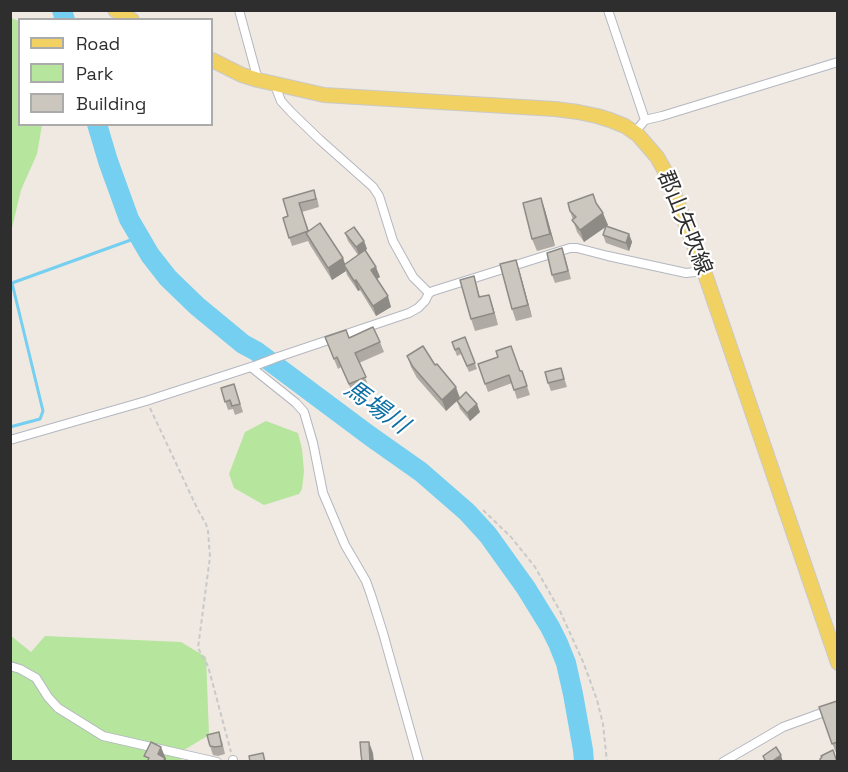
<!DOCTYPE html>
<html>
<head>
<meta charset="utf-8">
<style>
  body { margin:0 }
  #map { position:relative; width:848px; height:772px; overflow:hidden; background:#efe9e1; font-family:"Space Grotesk",sans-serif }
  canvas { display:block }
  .frame { position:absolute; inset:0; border:12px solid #2e2e2e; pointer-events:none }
  .legend { position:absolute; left:18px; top:18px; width:195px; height:108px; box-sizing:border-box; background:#fff; border:2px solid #ababab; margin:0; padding:8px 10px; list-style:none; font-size:18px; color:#2e2e2e }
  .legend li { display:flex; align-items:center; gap:12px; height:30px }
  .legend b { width:30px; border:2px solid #ababab }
</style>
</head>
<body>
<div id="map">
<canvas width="848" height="772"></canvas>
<div class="frame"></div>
<ul class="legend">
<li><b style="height:8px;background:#f2d163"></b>Road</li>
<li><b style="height:16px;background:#b6e59e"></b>Park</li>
<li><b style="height:16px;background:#cbc7bf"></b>Building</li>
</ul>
</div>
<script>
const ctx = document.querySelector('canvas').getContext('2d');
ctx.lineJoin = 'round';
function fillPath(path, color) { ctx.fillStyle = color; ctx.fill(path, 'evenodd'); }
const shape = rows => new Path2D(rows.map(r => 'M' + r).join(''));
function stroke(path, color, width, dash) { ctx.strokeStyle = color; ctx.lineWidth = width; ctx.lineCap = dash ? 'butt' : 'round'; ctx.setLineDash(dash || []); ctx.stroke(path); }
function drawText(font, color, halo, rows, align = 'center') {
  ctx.font = font + ' "Space Grotesk","Noto Sans JP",sans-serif'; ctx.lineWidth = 4.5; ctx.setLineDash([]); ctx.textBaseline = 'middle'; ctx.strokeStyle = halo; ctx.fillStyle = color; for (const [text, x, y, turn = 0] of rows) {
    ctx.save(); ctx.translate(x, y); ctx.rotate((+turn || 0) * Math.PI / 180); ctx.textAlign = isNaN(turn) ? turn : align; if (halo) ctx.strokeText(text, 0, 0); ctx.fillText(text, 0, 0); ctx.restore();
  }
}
fillPath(shape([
  [11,18,19,21,20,124,42,125,37,154,21,190,11,232],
  [266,421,298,433,302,449,304,471,302,489,299,494,264,505,234,488,229,474,245,432],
  [10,635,31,652,45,636,181,642,206,657,209,735,184,750,181,761,11,761]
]), '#b6e59e');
stroke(shape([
  [10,427,40,419,43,411,12,283,139,237]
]), '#75cff0', 3);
stroke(shape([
  [62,10,65,20],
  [97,124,108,161,129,219,150,255,168,278,197,306,243,344,256,351,370,436,421,472,467,512,488,535,526,588,550,627,558,643,566,663,573,694,583,750,584,762]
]), '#75cff0', 20);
const street = shape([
  [239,10,258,80],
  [608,10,645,120],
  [274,83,281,101,291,112,319,139,373,187,379,196,393,241,413,277,429,293],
  [635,132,645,120,662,116,838,62],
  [251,367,296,403,304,412,313,443,323,493,345,545,366,581,371,595,383,633,419,762],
  [10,440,146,401,257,365,278,357,409,313,418,308,425,301,429,293,433,291,570,248,577,248,608,256,686,273,704,271],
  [10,666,20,669,36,678,48,697,58,708,103,736,217,762],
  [233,760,233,762],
  [723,762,783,727,838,707]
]);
const primary = shape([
  [115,10,132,20],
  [212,60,242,75,258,80,324,95,555,109,578,112,597,116,610,120,625,126,638,135,657,157,666,173,704,271,838,663]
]);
stroke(street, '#b4b7c1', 10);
stroke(primary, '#c9c9c9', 16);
stroke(shape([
  [150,408,198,510,206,524,208,531,210,557,198,648,208,666,231,752],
  [483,510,511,537,535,567,560,611,584,664,597,700,603,724,607,762]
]), '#c9c9c9', 2, [4.5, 3]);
stroke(street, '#fff', 8);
stroke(primary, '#f2d163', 14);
fillPath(shape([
  [317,198,319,207,302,212,309,231,343,258,345,264,358,255,348,241,345,233,364,241,367,249,365,250,380,277,377,279,391,307,376,316,360,290,358,291,347,275,346,271,332,280,310,245,308,241,292,246,283,218,288,216,283,199],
  [541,198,545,210,555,246,537,251,532,239],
  [596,203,608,225,607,226,629,234,632,242,629,251,606,243,603,235,606,227,584,242,577,232,570,211],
  [565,256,571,279,555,283,552,275],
  [516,260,520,273,532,317,516,321,512,309],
  [474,276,480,297,489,295,498,325,475,331,471,319],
  [325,337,349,338,380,342,384,352,359,363,369,387,353,394,341,367,338,369],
  [465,337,477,369,469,372,461,354,457,356,452,342],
  [407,356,435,365,460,398,480,412,470,421,460,409,457,401,446,411,417,378,411,367],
  [478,364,522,371,530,395,517,399,512,383,488,392],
  [561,368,567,387,551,391,548,383],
  [221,388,237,393,243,412,235,415,233,409,228,410],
  [837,701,837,756,819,707],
  [222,741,225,754,218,756,213,755,210,746]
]), '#afaba4');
fillPath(shape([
  [541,198,545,210,555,246,550,234],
  [603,213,608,225,584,242,580,230],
  [629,234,632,242,629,251,626,243],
  [364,241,367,249,359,255,356,247],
  [343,258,347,270,344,265,346,271,332,280,328,268],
  [516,260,520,273,532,317,528,305],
  [376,267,380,277,375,280,371,270],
  [356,280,360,290,358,291,354,281],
  [489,295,493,307,498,325,494,313],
  [388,296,391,307,376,316,373,306],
  [456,387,460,398,446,411,442,400],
  [477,404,480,412,470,421,467,413],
  [369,742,373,753,374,762,370,762],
  [161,747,166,759,166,762,160,762,158,754],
  [781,755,783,762,771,762]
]), '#8e8b86');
const building = shape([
  [314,190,316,199,299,203,308,231,289,238,283,218,288,216,283,199,314,190],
  [593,194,596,203,603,213,580,230,572,220,576,217,570,211,568,203,593,194],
  [541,198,550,234,532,239,523,203,541,198],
  [320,223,343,258,328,268,306,233,320,223],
  [606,226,629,234,626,243,603,235,606,226],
  [354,227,364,241,356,247,345,233,354,227],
  [562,248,568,271,552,275,547,253,562,248],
  [365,250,376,267,371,270,388,296,373,306,356,280,354,281,344,265,365,250],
  [516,260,528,305,512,309,500,264,516,260],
  [474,276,479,297,489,295,494,313,471,319,460,280,474,276],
  [373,327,380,342,355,353,366,377,349,384,337,357,334,359,325,337,346,330,349,338,373,327],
  [465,337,475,363,467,366,459,348,455,350,452,342,465,337],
  [423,346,435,365,437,364,456,387,442,400,413,367,407,356,423,346],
  [511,346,520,371,522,371,527,386,514,390,509,375,485,384,478,364,498,357,496,351,511,346],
  [561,368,564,379,548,383,545,372,561,368],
  [234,384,240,404,232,406,230,400,225,402,221,388,234,384],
  [466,392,477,404,467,413,457,401,466,392],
  [837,701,837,742,832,744,819,707,837,701],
  [219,732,222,746,215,747,210,746,207,735,219,732],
  [151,742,161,747,158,754,165,758,163,762,147,762,149,758,144,756,151,742],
  [360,742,369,742,370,762,362,762,361,754,360,742],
  [776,747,781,755,771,762,766,762,763,756,776,747],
  [833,750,837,762,821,762,820,759,822,757,821,756,833,750],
  [263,753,265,762,250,762,249,756,263,753]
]);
fillPath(building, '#cbc7bf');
stroke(building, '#8e8b86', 1.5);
drawText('22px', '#2e2e2e', '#fff', [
  ["郡山矢吹線",684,223,68]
]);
drawText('italic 24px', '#0d6fa3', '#fff', [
  ["馬場川",376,408,36]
]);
</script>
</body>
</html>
